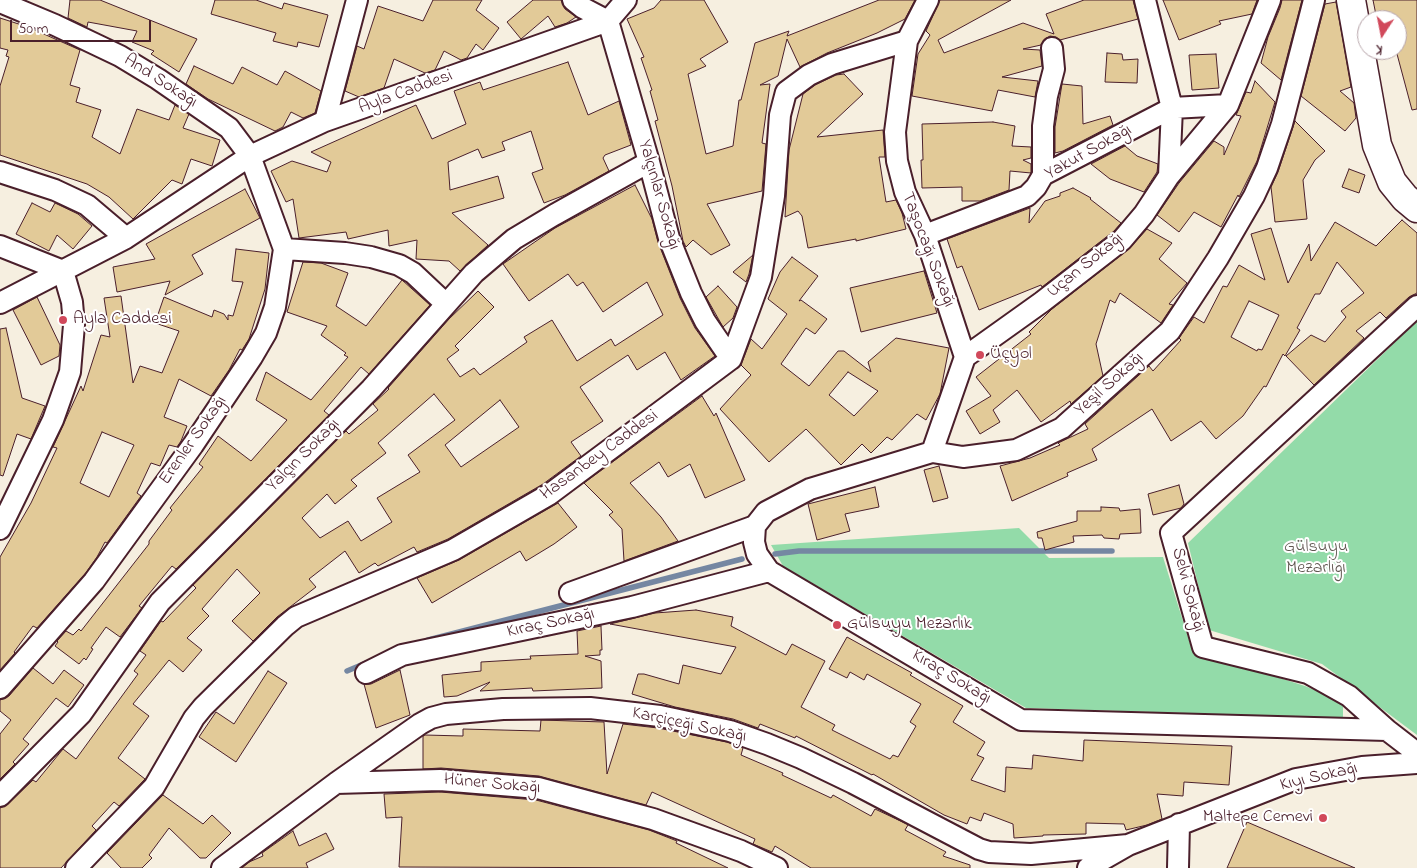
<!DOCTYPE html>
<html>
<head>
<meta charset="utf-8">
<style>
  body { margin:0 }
  #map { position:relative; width:1417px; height:868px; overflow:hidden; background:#f6efe0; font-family:"Indie Flower",sans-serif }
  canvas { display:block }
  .north { position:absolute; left:1357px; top:10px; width:50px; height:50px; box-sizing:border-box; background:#fff; border:1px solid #b7a5aa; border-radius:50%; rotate:191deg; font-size:14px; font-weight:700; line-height:20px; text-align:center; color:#4a1f2b }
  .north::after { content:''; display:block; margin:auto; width:18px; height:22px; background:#d1495b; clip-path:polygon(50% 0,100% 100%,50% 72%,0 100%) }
  .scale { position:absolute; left:10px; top:20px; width:141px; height:22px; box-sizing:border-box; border:2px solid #4a1f2b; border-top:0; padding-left:6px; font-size:15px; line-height:18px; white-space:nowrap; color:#4a1f2b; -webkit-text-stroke:4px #fff; paint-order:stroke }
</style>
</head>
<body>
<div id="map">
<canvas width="1417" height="868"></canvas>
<div class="north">K</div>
<div class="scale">50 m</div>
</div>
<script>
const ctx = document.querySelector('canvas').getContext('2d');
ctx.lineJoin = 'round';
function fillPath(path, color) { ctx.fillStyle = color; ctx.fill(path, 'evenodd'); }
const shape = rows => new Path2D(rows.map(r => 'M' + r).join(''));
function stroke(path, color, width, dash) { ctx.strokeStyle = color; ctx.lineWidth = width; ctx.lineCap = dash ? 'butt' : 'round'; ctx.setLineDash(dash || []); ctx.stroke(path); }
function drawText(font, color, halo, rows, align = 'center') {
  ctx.font = font + ' "Indie Flower",sans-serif'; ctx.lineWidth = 4; ctx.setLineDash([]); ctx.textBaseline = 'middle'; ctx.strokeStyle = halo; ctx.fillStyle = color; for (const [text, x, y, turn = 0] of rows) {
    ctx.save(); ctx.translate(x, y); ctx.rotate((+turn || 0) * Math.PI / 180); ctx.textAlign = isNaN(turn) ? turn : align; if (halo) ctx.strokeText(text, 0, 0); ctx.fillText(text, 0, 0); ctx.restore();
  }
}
fillPath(shape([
  [1417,321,1417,735,1322,664,1209,630,1188,543],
  [1019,528,1049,558,1163,557,1192,650,1305,686,1343,702,1343,718,1026,708,783,566,771,545]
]), '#93dba9');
stroke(shape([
  [775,554,799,551,1112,551],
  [428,640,742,559],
  [347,671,366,663]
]), '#7587a2', 5.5);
const building = shape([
  [70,0,100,0,197,39,179,72,151,54,154,51,132,42,137,31,88,22,87,27,68,18,70,0],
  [215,0,256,0,282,9,284,3,328,15,319,47,298,42,297,47,273,41,276,33,211,14,215,0],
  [433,0,482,0,476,10,499,28,483,50,476,44,467,58,461,60,444,51,435,70,425,73,394,59,384,88,359,97,345,91,357,46,364,49,378,6,423,21,433,0],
  [533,0,561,0,565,9,576,17,567,23,555,27,548,16,521,39,507,22,533,0],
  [661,0,704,0,728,42,700,59,706,66,688,74,706,154,733,146,739,100,741,100,755,43,789,31,787,36,879,0,915,0,905,19,877,33,827,53,800,67,787,39,778,76,760,85,770,84,762,143,766,144,762,191,707,204,730,245,711,255,693,240,686,247,683,241,672,186,655,121,658,120,650,91,652,90,641,58,644,57,627,19,654,8,661,0],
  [940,0,1011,0,938,40,944,53,1023,23,1054,34,1046,14,1084,0,1133,0,1138,19,1060,40,1056,37,1050,36,1045,39,1041,45,1023,49,1040,50,1042,66,1002,77,1038,81,1035,97,998,90,992,111,912,96,918,54,930,35,926,31,940,0],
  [1163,0,1257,0,1252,14,1219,21,1221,24,1179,40,1163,0],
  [1282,0,1302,0,1281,80,1261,63,1268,37,1280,8,1282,0],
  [1373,0,1417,0,1417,109,1412,110,1397,54,1397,20,1377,20,1373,0],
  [1336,2,1351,87,1340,91,1354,103,1356,118,1345,131,1301,96,1325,4,1336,2],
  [0,18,28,27,80,50,70,85,80,88,76,102,101,110,92,137,120,154,137,109,169,120,175,105,189,114,183,128,220,140,212,166,191,159,182,184,172,180,133,219,109,197,87,184,0,155,0,86,9,57,6,56,8,50,0,48,0,18],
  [1107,53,1122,54,1123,60,1138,59,1137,83,1105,82,1107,53],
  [1216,54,1219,88,1192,90,1189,55,1216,54],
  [568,62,588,115,619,101,631,145,605,155,603,158,609,171,565,195,544,203,532,173,543,169,531,131,502,142,505,150,482,158,478,149,448,162,450,190,498,176,504,198,452,213,488,245,460,271,449,261,416,259,417,240,389,246,388,230,348,239,346,232,299,238,293,199,286,202,271,171,292,161,327,172,331,162,311,152,416,105,432,139,466,124,454,91,480,82,483,90,568,62],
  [194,66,233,84,242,67,277,85,285,71,321,91,315,113,303,118,291,112,283,127,275,131,208,99,186,84,194,66],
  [844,74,863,94,817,137,883,130,885,157,879,157,886,202,896,200,902,213,906,229,856,241,856,239,808,248,802,216,798,211,785,217,789,150,803,94,815,85,836,75,844,74],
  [1255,81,1275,102,1257,161,1239,197,1238,195,1221,227,1194,212,1179,232,1157,215,1179,183,1214,141,1224,147,1224,155,1241,116,1236,115,1237,113,1246,92,1251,93,1255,81],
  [1062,84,1082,86,1083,124,1110,116,1113,125,1063,151,1055,153,1055,127,1062,84],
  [1295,121,1325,151,1315,160,1303,180,1307,219,1275,222,1271,187,1278,172,1295,121],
  [993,122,1015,126,1012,146,1031,147,1031,158,1023,160,1031,164,1031,173,1010,171,1009,190,980,201,962,201,962,187,922,188,921,160,923,160,922,124,993,122],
  [1125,146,1137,156,1158,164,1157,172,1144,192,1110,179,1091,164,1125,146],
  [1349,169,1365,175,1359,193,1342,187,1349,169],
  [635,185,652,219,658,242,680,298,695,328,715,356,681,380,665,352,637,370,628,355,580,387,603,421,571,442,581,456,543,484,448,539,417,552,414,547,378,566,375,563,359,573,345,551,309,579,316,587,277,617,253,641,232,621,260,593,237,569,202,609,209,616,187,638,202,650,183,672,169,660,133,704,149,716,118,758,145,779,144,780,119,806,114,802,92,826,96,830,61,868,0,868,0,808,8,804,33,780,36,782,63,749,76,759,138,674,134,671,146,655,140,651,161,621,163,622,196,588,193,585,346,431,349,434,378,410,373,404,389,389,388,388,449,319,478,291,494,307,455,346,459,350,447,359,460,377,474,368,480,375,527,342,524,337,552,320,577,361,611,339,615,346,663,315,647,282,603,312,583,282,577,286,568,274,529,301,503,264,555,228,635,185],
  [434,394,455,420,408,455,420,472,377,498,392,522,361,541,348,521,320,538,302,518,327,494,335,504,357,486,351,480,386,453,378,443,434,394],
  [500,400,519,427,461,467,445,445,500,400],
  [1073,188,1091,198,1090,199,1121,223,1114,231,1042,287,1041,285,979,310,962,266,957,268,947,239,1030,208,1029,223,1045,201,1060,196,1060,193,1073,188],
  [245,189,260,218,192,255,203,274,165,295,170,281,117,292,113,267,155,259,146,244,245,189],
  [32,203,50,212,55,203,78,214,92,226,73,249,57,235,49,251,16,234,32,203],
  [1402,220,1417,233,1417,293,1409,297,1386,318,1380,312,1356,331,1364,338,1314,385,1286,356,1311,335,1325,342,1346,317,1341,311,1364,293,1337,262,1320,294,1315,294,1297,328,1300,330,1285,356,1283,354,1266,387,1264,386,1243,416,1216,439,1201,421,1171,441,1152,409,1092,449,1097,460,1067,473,1068,476,1012,501,1000,466,1030,458,1060,445,1058,443,1088,429,1085,424,1149,366,1153,371,1181,340,1179,338,1194,317,1204,323,1223,286,1227,287,1239,265,1265,280,1251,234,1271,228,1288,283,1309,244,1311,261,1335,222,1376,246,1402,220],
  [1249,301,1279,315,1262,350,1258,349,1257,351,1231,337,1249,301],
  [1147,229,1172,243,1159,259,1187,283,1169,304,1173,305,1161,323,1120,293,1115,303,1110,300,1096,344,1103,376,1071,404,1070,401,1041,422,1017,390,993,410,1000,422,980,434,966,411,991,396,976,377,1031,334,1029,332,1052,309,1129,249,1147,229],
  [236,249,269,253,265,289,249,339,242,350,240,349,229,370,211,396,179,379,164,417,187,426,181,441,177,447,169,445,160,466,151,463,137,493,141,496,107,543,105,542,97,557,85,574,37,628,33,626,14,652,15,653,0,670,0,557,31,503,57,448,53,447,81,386,83,391,101,335,110,337,104,298,121,296,133,383,140,366,162,373,179,331,155,323,164,297,212,317,214,310,224,314,228,320,228,315,233,316,243,282,232,281,236,249],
  [102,432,134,445,109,497,80,483,102,432],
  [753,255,749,274,746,282,733,272,753,255],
  [792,257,818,276,799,301,801,300,827,319,815,334,806,328,781,364,809,386,838,351,844,351,871,372,868,362,896,338,949,348,940,394,926,420,917,414,892,440,887,437,871,453,862,444,841,465,806,429,769,462,720,409,751,375,741,365,751,339,762,349,787,314,768,299,780,272,792,257],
  [848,372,878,391,854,416,829,395,848,372],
  [303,262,321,263,348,273,336,306,366,326,402,280,430,305,369,374,361,367,324,411,329,415,176,569,172,566,139,606,142,608,120,637,106,627,91,648,93,649,86,660,84,658,79,664,55,646,58,642,57,641,66,631,73,635,79,629,81,631,149,544,149,541,172,510,170,508,203,467,199,464,218,436,251,461,287,420,256,400,266,372,311,400,348,357,344,355,346,353,321,335,327,326,287,312,303,262],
  [924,271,937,313,861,332,850,288,924,271],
  [718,286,737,307,733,318,723,327,706,297,718,286],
  [37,297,60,345,59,356,41,365,13,310,37,297],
  [6,328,22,398,45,406,31,439,17,434,3,476,0,475,0,329,6,328],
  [702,396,714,416,716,413,745,480,705,498,690,464,668,477,659,462,630,483,661,517,678,541,624,561,622,529,609,515,613,512,584,483,702,396],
  [939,466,948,498,933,502,924,470,939,466],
  [1179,485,1184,504,1181,508,1153,515,1148,494,1179,485],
  [875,487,879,507,845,514,850,531,817,540,808,504,875,487],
  [558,503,577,527,554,544,526,561,520,551,432,603,417,578,459,560,558,503],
  [1101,507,1119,508,1120,511,1140,509,1141,533,1120,534,1119,539,1104,538,1102,535,1073,536,1074,542,1045,550,1042,538,1038,538,1037,532,1077,521,1077,511,1101,511,1101,507],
  [696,610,733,617,731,626,786,655,792,644,825,661,801,707,835,725,832,730,890,759,893,755,898,757,916,726,910,722,921,704,867,674,864,680,850,672,847,678,829,669,847,637,912,673,910,675,963,706,953,722,985,742,977,755,984,758,971,780,1005,792,1006,767,1032,769,1033,755,1083,761,1084,740,1232,746,1229,785,1184,782,1183,796,1157,794,1162,819,1147,825,1126,830,1124,824,1086,823,1086,834,1043,835,1043,836,1014,838,1013,824,984,813,981,821,970,817,967,824,944,815,873,774,872,775,796,736,795,738,760,724,758,728,733,719,675,707,632,694,638,674,644,674,679,684,683,665,721,674,736,647,610,624,655,613,696,610],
  [601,626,602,650,600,650,600,655,585,656,601,661,602,688,533,691,532,688,480,691,490,682,457,696,444,697,442,675,481,671,481,662,531,659,530,656,578,654,577,631,601,626],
  [33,668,53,684,64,670,84,685,68,707,56,698,23,739,29,744,13,762,15,764,0,779,0,734,11,720,0,711,0,700,9,696,33,668],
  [400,670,410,715,376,728,364,684,371,684,400,670],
  [268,671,287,683,236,762,199,737,216,712,234,724,268,671],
  [541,720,604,722,607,774,623,724,658,728,727,742,743,748,741,755,783,773,782,775,831,798,833,795,871,816,875,809,907,824,908,825,905,830,946,852,943,856,970,865,970,868,811,868,775,846,772,852,753,844,755,839,652,792,646,805,539,776,441,768,423,769,423,736,425,735,463,736,463,729,540,731,541,720],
  [440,792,536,800,649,830,677,841,676,843,728,868,399,867,402,817,386,818,384,794,440,792],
  [163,795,203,824,212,815,231,833,206,858,200,858,169,828,149,855,152,858,142,868,121,868,107,853,163,795],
  [1247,822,1355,868,1227,868,1247,822],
  [293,831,299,846,326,833,334,849,306,863,308,868,242,868,249,862,263,856,262,853,293,831]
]);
fillPath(building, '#e2ca98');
stroke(building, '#4a1f2b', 1);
const minor = shape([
  [573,0,583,8,608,21,649,162,669,238,691,293,705,321,731,359],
  [928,0,907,41,895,132,897,161,905,192,925,235,965,357,932,452],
  [0,2,55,25,120,56,158,79,229,128,250,156,284,249,275,307,266,333,252,357,193,445,94,581,0,688],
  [325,121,357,0],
  [0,172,55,190,87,205,126,238],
  [1043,175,1043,126,1047,96,1054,69,1052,48],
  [1169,176,1228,105],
  [925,235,1027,196,1036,187,1043,175,1172,108,1145,0],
  [0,246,63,271],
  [284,249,345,253,371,257,399,265,413,273,446,304],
  [0,303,126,238,250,156,325,121,608,21,626,0],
  [1417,306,1171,533,1203,647,1308,673,1349,696,1387,730,1417,753],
  [965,357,1042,302,1122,240,1144,214,1169,176,1172,108,1228,105,1270,0],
  [0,529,53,420,70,372,74,325,72,302,63,271],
  [769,571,757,554,754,542,755,526,766,512,810,489,932,452,963,457,1016,450,1062,428,1170,331,1218,258,1254,196,1267,168,1282,124,1314,0],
  [570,593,755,526],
  [366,673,402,655,632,607,769,571,1021,720,1387,730],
  [336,783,420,724,431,718,446,714,503,709,590,708,660,716,730,731,767,744,801,758,853,783,979,849,989,852,1031,854,1128,845],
  [0,796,81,714,160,602,371,389,474,273,514,239,554,215,649,162],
  [76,868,154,787,194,718,203,707,285,626,296,617,453,550,550,494,731,359,761,277,774,196,780,115,786,92,809,75,832,64,907,41],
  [222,868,336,783,440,780,538,788,653,819,741,851,777,868],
  [1088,868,1128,845,1296,779,1362,767,1417,763],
  [1178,868,1179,824]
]);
const secondary = shape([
  [1351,0,1377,145,1392,182,1405,198,1417,208]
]);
stroke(minor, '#4a1f2b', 24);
stroke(secondary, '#4a1f2b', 31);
stroke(minor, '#fff', 20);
stroke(secondary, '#fff', 28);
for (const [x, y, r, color] of [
  [63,320,5,"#d1495b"],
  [980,355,5,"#d1495b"],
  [837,625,5,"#d1495b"],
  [1323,818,5,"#d1495b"]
]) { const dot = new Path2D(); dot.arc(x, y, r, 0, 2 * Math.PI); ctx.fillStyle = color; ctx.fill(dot); stroke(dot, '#fff', 2); }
drawText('18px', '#4a1f2b', '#fff', [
  ["And Sokağı",160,82,33],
  ["Ayla Caddesi",406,93,-20],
  ["Yakut Sokağı",1089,153,-29],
  ["Yalçınlar Sokağı",658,195,74],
  ["Taşocağı Sokağı",927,250,69],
  ["Uçan Sokağı",1086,266,-39],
  ["Yeşil Sokağı",1110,385,-42],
  ["Erenler Sokağı",194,441,-55],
  ["Yalçın Sokağı",304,456,-45],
  ["Hasanbey Caddesi",600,456,-36],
  ["Selvi Sokağı",1187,590,75],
  ["Kıraç Sokağı",551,624,-12],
  ["Kıraç Sokağı",951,678,31],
  ["Karçiçeği Sokağı",689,726,12],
  ["Kıyı Sokağı",1319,778,-13],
  ["Hüner Sokağı",492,785,5]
]);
drawText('18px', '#4a1f2b', '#fff', [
  ["Ayla Caddesi",73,320],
  ["Üçyol",990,355],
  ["Gülsuyu Mezarlık",847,625],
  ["Maltepe Cemevi",1313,818,"right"]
], 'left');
drawText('18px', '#605751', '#fff', [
  ["Gülsuyu",1316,548],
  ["Mezarlığı",1316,569]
]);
</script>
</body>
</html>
